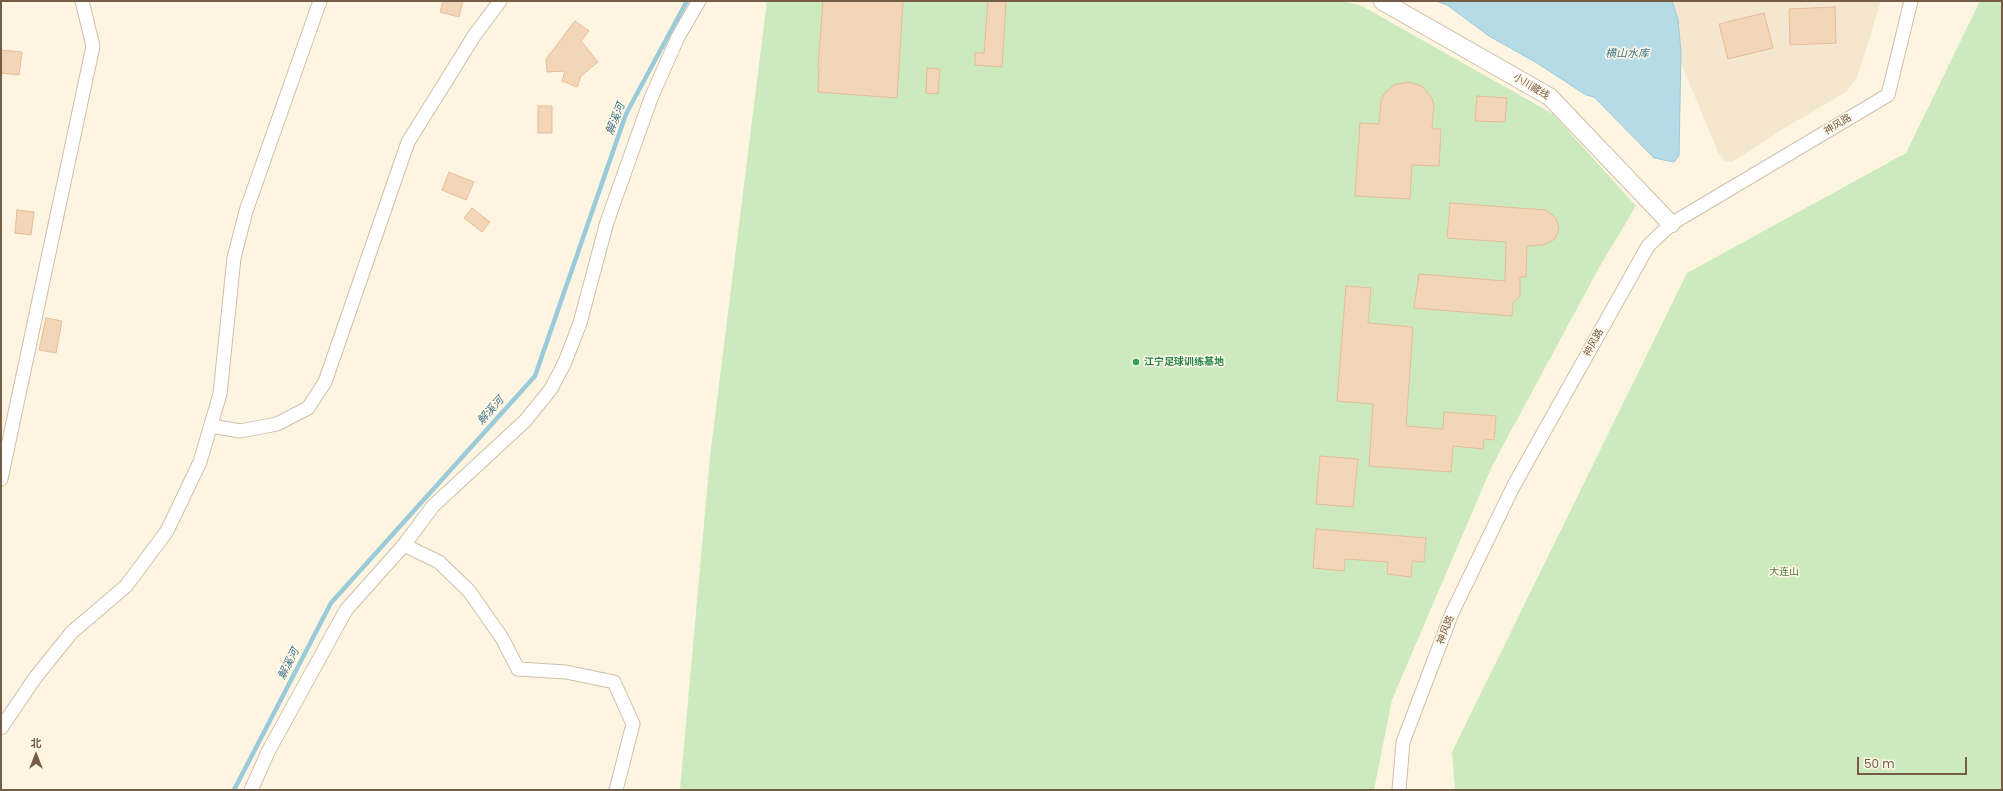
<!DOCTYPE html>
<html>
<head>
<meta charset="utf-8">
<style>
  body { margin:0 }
  #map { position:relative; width:2003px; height:791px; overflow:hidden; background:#fdf5e1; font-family:Poppins,"Noto Sans SC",sans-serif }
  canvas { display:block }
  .frame { position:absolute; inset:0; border:2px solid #755c47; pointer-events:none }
  .north { position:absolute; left:16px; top:735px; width:40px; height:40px; -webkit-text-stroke:3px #fff8e8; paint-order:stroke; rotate:0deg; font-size:11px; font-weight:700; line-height:16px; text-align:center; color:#755c47 }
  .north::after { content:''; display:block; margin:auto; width:14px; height:18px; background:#755c47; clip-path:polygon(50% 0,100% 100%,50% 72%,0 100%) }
  .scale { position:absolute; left:1857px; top:757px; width:110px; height:18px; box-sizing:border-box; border:2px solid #755c47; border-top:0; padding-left:5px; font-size:12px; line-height:14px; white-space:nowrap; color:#755c47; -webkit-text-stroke:3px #fff8e8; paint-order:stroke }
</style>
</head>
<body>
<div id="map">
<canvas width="2003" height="791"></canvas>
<div class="frame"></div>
<div class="north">北</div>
<div class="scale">50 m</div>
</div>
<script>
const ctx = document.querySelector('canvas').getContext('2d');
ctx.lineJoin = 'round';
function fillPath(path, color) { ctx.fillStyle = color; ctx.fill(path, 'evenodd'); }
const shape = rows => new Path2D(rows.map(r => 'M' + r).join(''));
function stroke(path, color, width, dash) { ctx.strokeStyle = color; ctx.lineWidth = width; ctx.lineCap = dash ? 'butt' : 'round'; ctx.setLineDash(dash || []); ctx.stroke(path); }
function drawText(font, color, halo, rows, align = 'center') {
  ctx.font = font + ' Poppins,"Noto Sans SC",sans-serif'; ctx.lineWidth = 3; ctx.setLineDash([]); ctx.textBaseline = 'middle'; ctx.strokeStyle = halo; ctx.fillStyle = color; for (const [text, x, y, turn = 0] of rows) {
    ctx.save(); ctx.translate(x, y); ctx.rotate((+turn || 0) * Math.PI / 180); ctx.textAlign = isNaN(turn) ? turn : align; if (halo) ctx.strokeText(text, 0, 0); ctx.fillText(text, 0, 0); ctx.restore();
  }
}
fillPath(shape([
  [1655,1,1881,1,1857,78,1846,92,1783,129,1732,162,1725,161,1718,152]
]), '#f5e7cf');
fillPath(shape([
  [767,1,1344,1,1362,6,1553,114,1636,206,1600,266,1492,466,1392,700,1374,790,680,790,710,457],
  [1980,1,2002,1,2002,790,1455,790,1452,752,1687,273,1906,153]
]), '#cdeabf');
const water = shape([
  [1436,1,1672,1,1678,19,1681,52,1679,156,1674,162,1654,158,1594,97,1586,95,1537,63,1489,36,1447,5,1436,1]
]);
fillPath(water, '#b5dbe7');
stroke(water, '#9bcad9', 1);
stroke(shape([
  [234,790,331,603,535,376,626,114,687,1]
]), '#9bcad9', 4.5);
const building = shape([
  [443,1,463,1,459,17,440,12,443,1],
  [823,1,903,1,897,98,818,92,819,67,818,67,823,1],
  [988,1,1006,1,1002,67,975,65,975,53,984,53,988,1],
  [1835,7,1836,43,1790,45,1789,9,1835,7],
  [1764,13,1773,48,1728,59,1719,24,1764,13],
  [575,21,589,31,581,41,598,62,581,76,577,87,562,81,565,71,547,72,546,59,575,21],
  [1,50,22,52,19,75,1,73,1,50],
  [927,68,940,69,938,94,926,93,927,68],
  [1408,82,1422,86,1431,97,1434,104,1432,129,1441,129,1439,166,1412,165,1410,199,1355,196,1360,123,1379,124,1381,101,1384,94,1394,85,1408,82],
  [1477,96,1507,98,1505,122,1475,121,1477,96],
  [538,106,552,106,552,133,538,133,538,106],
  [449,172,474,182,466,200,442,190,449,172],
  [1450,203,1546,210,1556,218,1559,229,1555,239,1543,245,1527,246,1526,277,1520,277,1520,296,1513,303,1512,316,1414,308,1419,274,1505,281,1506,242,1447,238,1450,203],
  [472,208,490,222,482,232,464,218,472,208],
  [17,210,34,212,31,235,15,233,17,210],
  [1346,286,1371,288,1368,323,1413,327,1406,426,1443,429,1444,412,1496,416,1494,440,1484,439,1483,449,1453,446,1451,472,1369,466,1373,404,1337,401,1346,286],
  [46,318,62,321,56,353,39,350,46,318],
  [1320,456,1358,459,1353,507,1316,504,1320,456],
  [1316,529,1426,538,1424,562,1412,561,1411,577,1387,574,1388,562,1345,559,1344,571,1313,568,1316,529]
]);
fillPath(building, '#f3d5b8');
stroke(building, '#e6bd98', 1);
const minor = shape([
  [211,426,240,431,277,424,308,408,325,382,408,142,474,36,500,1],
  [1,479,93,46,82,1],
  [404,545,439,562,469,591,502,638,518,669,566,672,614,682,633,724,616,790],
  [1,728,35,678,72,632,126,586,167,531,200,462,220,394,234,258,246,211,320,1],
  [251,790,269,750,346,610,404,545,433,506,525,421,551,389,565,362,580,323,607,222,651,98,678,37,699,1],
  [1399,790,1403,742,1452,613,1513,487,1648,246,1671,224,1888,95,1911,1]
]);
const tertiary = shape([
  [1382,1,1550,97,1671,224]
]);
stroke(minor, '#d0bfab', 15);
stroke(tertiary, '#d0bfab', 19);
stroke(minor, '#fff', 13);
stroke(tertiary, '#fff', 17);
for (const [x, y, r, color] of [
  [1136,362,4,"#2e9e5b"]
]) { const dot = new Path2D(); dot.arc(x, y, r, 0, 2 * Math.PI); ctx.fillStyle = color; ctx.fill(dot); stroke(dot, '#fff8e8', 1.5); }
drawText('10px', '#755c47', '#fff8e8', [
  ["小川藏线",1531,87,31],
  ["神风路",1838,125,-31],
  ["神风路",1594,343,-61],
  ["神风路",1446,630,-69]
]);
drawText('bold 10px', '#27864d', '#fff8e8', [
  ["江宁足球训练基地",1144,362]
], 'left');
drawText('10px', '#4c7b3f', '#fff8e8', [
  ["大连山",1784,572]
]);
drawText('italic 11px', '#417689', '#fff8e8', [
  ["横山水库",1627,54],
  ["解溪河",616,119,-68],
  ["解溪河",491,411,-48],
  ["解溪河",289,664,-63]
]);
</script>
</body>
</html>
